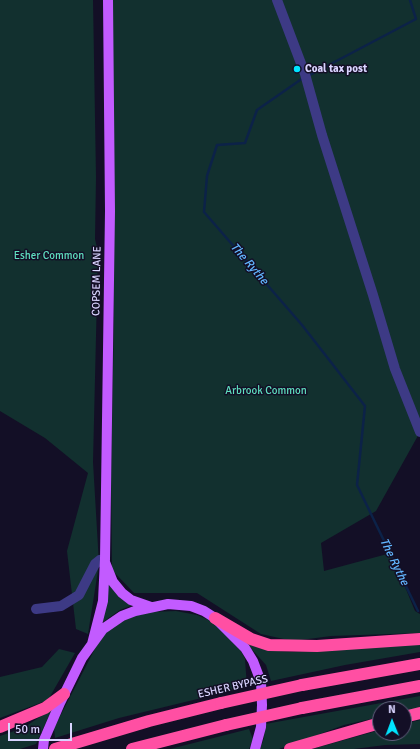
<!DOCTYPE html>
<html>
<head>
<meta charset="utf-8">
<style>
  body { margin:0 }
  #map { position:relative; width:420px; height:749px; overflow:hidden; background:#130f26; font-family:Signika,sans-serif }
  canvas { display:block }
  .north { position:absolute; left:372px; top:701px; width:40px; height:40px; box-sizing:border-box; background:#130f26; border:1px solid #625e7d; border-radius:50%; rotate:359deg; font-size:11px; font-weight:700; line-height:16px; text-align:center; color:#d9d4ff }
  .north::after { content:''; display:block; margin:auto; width:14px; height:18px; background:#00e5ff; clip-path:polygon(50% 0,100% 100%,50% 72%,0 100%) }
  .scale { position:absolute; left:8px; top:723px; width:64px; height:18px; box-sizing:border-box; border:2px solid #d9d4ff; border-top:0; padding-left:5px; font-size:12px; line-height:14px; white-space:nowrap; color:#d9d4ff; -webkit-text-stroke:3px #130f26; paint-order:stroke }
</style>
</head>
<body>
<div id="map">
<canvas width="420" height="749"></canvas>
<div class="north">N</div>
<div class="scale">50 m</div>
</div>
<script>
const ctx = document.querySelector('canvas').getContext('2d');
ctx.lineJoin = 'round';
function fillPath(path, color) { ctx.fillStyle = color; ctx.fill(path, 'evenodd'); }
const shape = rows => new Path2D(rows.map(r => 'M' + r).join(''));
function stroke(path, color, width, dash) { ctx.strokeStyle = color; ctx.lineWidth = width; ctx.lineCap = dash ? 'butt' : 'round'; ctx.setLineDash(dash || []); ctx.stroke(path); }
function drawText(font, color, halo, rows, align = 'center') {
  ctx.font = font + ' Signika,sans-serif'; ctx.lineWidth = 3; ctx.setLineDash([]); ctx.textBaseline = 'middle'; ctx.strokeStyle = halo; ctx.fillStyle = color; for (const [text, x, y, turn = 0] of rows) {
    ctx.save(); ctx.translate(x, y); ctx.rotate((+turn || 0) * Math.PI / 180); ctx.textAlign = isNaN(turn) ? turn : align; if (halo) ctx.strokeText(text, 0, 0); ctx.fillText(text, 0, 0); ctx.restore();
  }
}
fillPath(shape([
  [0,0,93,0,96,177,95,239,98,252,93,462,99,564,88,634,76,629,67,551,88,473,45,438,0,411],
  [111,0,420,0,420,432,376,511,321,543,324,571,391,553,415,611,420,614,420,633,331,636,293,641,261,634,197,593,134,593,112,570,111,477,114,321],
  [108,583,133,605,120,610,103,622],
  [176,611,197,615,211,621,241,651,245,659,247,687,119,718,55,738,54,728,101,637,113,626,134,616,150,612],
  [247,644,278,651,293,652,420,644,420,652,345,665,271,681,266,665],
  [59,649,75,653,48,700,0,718,0,677,42,667],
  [420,696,420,708,404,712,404,709,380,709,380,717,344,725,279,749,260,749,264,738,265,724],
  [52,709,36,744,20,749,0,749,0,736,23,728],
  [420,720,420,744,385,745,354,749,312,749,380,730,380,733,404,733,404,724],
  [249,729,253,739,249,749,170,749]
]), '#12302f');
stroke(shape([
  [308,76,416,19,410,0],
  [303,78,257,110,245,143,217,145,207,176,204,212,302,325,365,406,357,485,418,611]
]), '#0c2248', 2.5);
stroke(shape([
  [277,0,305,74,322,135,373,295,395,369,420,432],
  [36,609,61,606,79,595,95,564,100,560,105,559]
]), '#3d3a85', 10);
stroke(shape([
  [105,562,113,582,122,593,131,600,151,607],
  [92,644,103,601,105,559,110,211,108,0],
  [43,749,44,740,60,703,82,658,103,629,122,616,135,611,168,604,191,606,204,611,215,618,245,648,253,661,261,682,262,705,261,727,255,749]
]), '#c25bff', 10);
stroke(shape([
  [215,618,251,639,269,645,317,646,420,639],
  [302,685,420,664],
  [302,708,420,686],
  [404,717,420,713],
  [0,727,45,708,64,694],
  [55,749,149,721,221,703],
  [132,749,226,725],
  [290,749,380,723]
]), '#ff4fa3', 12);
stroke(shape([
  [221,703,302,685],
  [226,725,302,708]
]), '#ff4fa3', 12);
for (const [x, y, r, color] of [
  [297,69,4,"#00e5ff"]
]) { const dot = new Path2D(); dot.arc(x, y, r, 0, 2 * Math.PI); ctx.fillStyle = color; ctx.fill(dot); stroke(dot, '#130f26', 1.5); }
drawText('bold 11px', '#d9d4ff', '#130f26', [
  ["Coal tax post",305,69]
], 'left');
drawText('11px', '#5fe0c0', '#130f26', [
  ["Esher Common",49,256],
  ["Arbrook Common",266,391]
]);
drawText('11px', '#d9d4ff', '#130f26', [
  ["COPSEM LANE",97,281,-89],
  ["ESHER BYPASS",233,687,-13]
]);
drawText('italic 12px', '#62b6ff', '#130f26', [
  ["The Rythe",249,264,49],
  ["The Rythe",394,562,64]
]);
</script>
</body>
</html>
